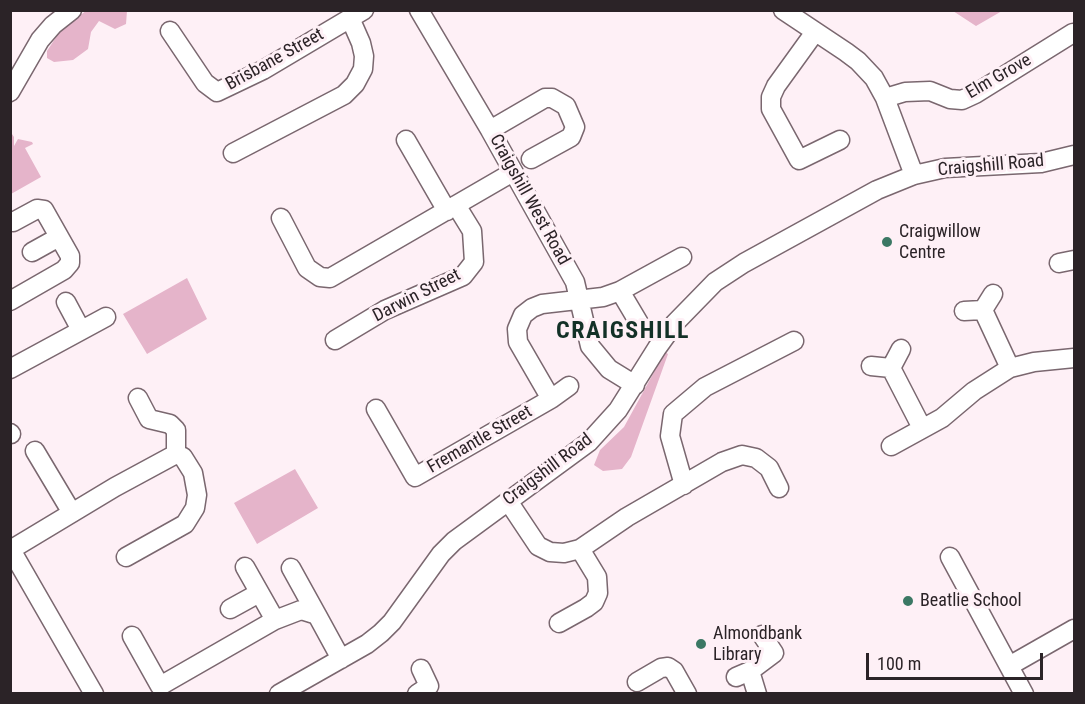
<!DOCTYPE html>
<html>
<head>
<meta charset="utf-8">
<style>
  body { margin:0 }
  #map { position:relative; width:1085px; height:704px; overflow:hidden; background:#fef0f6; font-family:"Roboto Condensed",sans-serif }
  canvas { display:block }
  .frame { position:absolute; inset:0; border:12px solid #2b2327; pointer-events:none }
  .scale { position:absolute; left:866px; top:653px; width:177px; height:27px; box-sizing:border-box; border:3px solid #2b2327; border-top:0; padding-left:8px; font-size:18px; line-height:21px; white-space:nowrap; color:#2b2327; -webkit-text-stroke:4px #fef0f6; paint-order:stroke }
</style>
</head>
<body>
<div id="map">
<canvas width="1085" height="704"></canvas>
<div class="frame"></div>
<div class="scale">100 m</div>
</div>
<script>
const ctx = document.querySelector('canvas').getContext('2d');
ctx.lineJoin = 'round';
function fillPath(path, color) { ctx.fillStyle = color; ctx.fill(path, 'evenodd'); }
const shape = rows => new Path2D(rows.map(r => 'M' + r).join(''));
function stroke(path, color, width, dash) { ctx.strokeStyle = color; ctx.lineWidth = width; ctx.lineCap = dash ? 'butt' : 'round'; ctx.setLineDash(dash || []); ctx.stroke(path); }
function drawText(font, color, halo, rows, align = 'center') {
  ctx.font = font + ' "Roboto Condensed",sans-serif'; ctx.lineWidth = 6; ctx.setLineDash([]); ctx.textBaseline = 'middle'; ctx.strokeStyle = halo; ctx.fillStyle = color; for (const [text, x, y, turn = 0] of rows) {
    ctx.save(); ctx.translate(x, y); ctx.rotate((+turn || 0) * Math.PI / 180); ctx.textAlign = isNaN(turn) ? turn : align; if (halo) ctx.strokeText(text, 0, 0); ctx.fillText(text, 0, 0); ctx.restore();
  }
}
fillPath(shape([
  [86,11,127,11,126,24,115,29,99,21,91,32,88,49,73,60,54,62,47,58,47,51,62,28],
  [953,11,1002,11,976,26],
  [10,131,14,137,14,146,18,139,32,142,33,144,25,148,41,177,11,194],
  [187,278,207,319,147,354,123,314],
  [665,352,668,354,631,457,622,469,603,471,594,465,600,450,624,427],
  [295,469,318,508,257,544,234,503]
]), '#e5b4ca');
const minor = shape([
  [419,10,490,130,575,282,590,346,609,369,635,385],
  [783,10,846,52,858,61,874,78,885,98,914,175],
  [170,31,205,83,217,92,263,70,364,10],
  [815,32,776,86,771,97,771,109,799,160,840,140],
  [10,92,40,40,53,25,72,10],
  [885,98,905,92,930,91,950,99,962,100,975,94,1073,33],
  [490,130,545,98,552,98,566,106,575,127,571,137,531,159],
  [406,140,447,211],
  [233,153,344,95,355,84,363,69,364,56,361,43,350,18],
  [281,218,307,268,320,277,330,278,513,172],
  [32,252,59,237],
  [1059,263,1074,260],
  [620,291,639,323],
  [993,294,983,310,1010,368],
  [10,301,64,270,70,263,70,256,44,210,37,209,13,222],
  [66,302,81,330],
  [964,311,983,310],
  [335,340,385,310,463,276,474,262,472,231,456,205],
  [901,349,891,368,922,428],
  [871,366,891,368],
  [10,369,106,317],
  [551,399,569,386],
  [376,409,415,477,551,399,518,342,517,329,523,315,532,308,542,304,603,297,620,291,682,257],
  [10,433,11,434],
  [891,446,942,418,974,391,1010,368,1034,362,1074,358],
  [35,451,72,513],
  [684,485,670,436,673,414,705,387,794,341],
  [508,501,538,546,550,552,564,553,580,549,627,517,722,462,742,455,756,458,769,468,779,488],
  [10,548,94,694],
  [12,549,115,487,176,454],
  [126,557,185,524,195,508,197,495,193,473,183,457,176,454,176,430,170,424,149,419,138,398],
  [950,557,1024,694],
  [245,567,275,620],
  [291,568,317,615],
  [230,609,259,593],
  [559,623,586,608,594,602,598,593,597,577,580,549],
  [132,636,160,686,275,620,301,610,317,615,341,659],
  [1009,666,1074,629],
  [750,671,774,653,762,635],
  [736,677,750,671,757,694],
  [637,682,661,668,668,667,674,671,687,694],
  [279,694,367,644,381,633,392,622,441,554,454,541,589,442,618,410,657,348,675,323,715,282,744,263,877,190,914,175,945,168,1041,163,1074,155],
  [417,694,429,686,421,669]
]);
stroke(minor, '#7a676f', 21);
stroke(minor, '#fff', 18);
for (const [x, y, r, color] of [
  [887,242,6,"#3b7864"],
  [908,601,6,"#3b7864"],
  [701,644,6,"#3b7864"]
]) { const dot = new Path2D(); dot.arc(x, y, r, 0, 2 * Math.PI); ctx.fillStyle = color; ctx.fill(dot); stroke(dot, '#fef0f6', 2); }
drawText('18px', '#2b2327', '#fef0f6', [
  ["Brisbane Street",275,60,-29],
  ["Elm Grove",999,77,-30],
  ["Craigshill Road",991,166,-5],
  ["Craigshill West Road",529,200,61],
  ["Darwin Street",417,296,-27],
  ["Fremantle Street",480,440,-30],
  ["Craigshill Road",548,470,-37]
]);
drawText('18px', '#2b2327', '#fef0f6', [
  ["Craigwillow",899,232],
  ["Centre",899,253],
  ["Beatlie School",920,601],
  ["Almondbank",713,634],
  ["Library",713,655]
], 'left');
ctx.letterSpacing = '1.5px';
drawText('bold 24px', '#133127', '#fef0f6', [
  ["CRAIGSHILL",623,332]
]);
ctx.letterSpacing = '0px';
</script>
</body>
</html>
